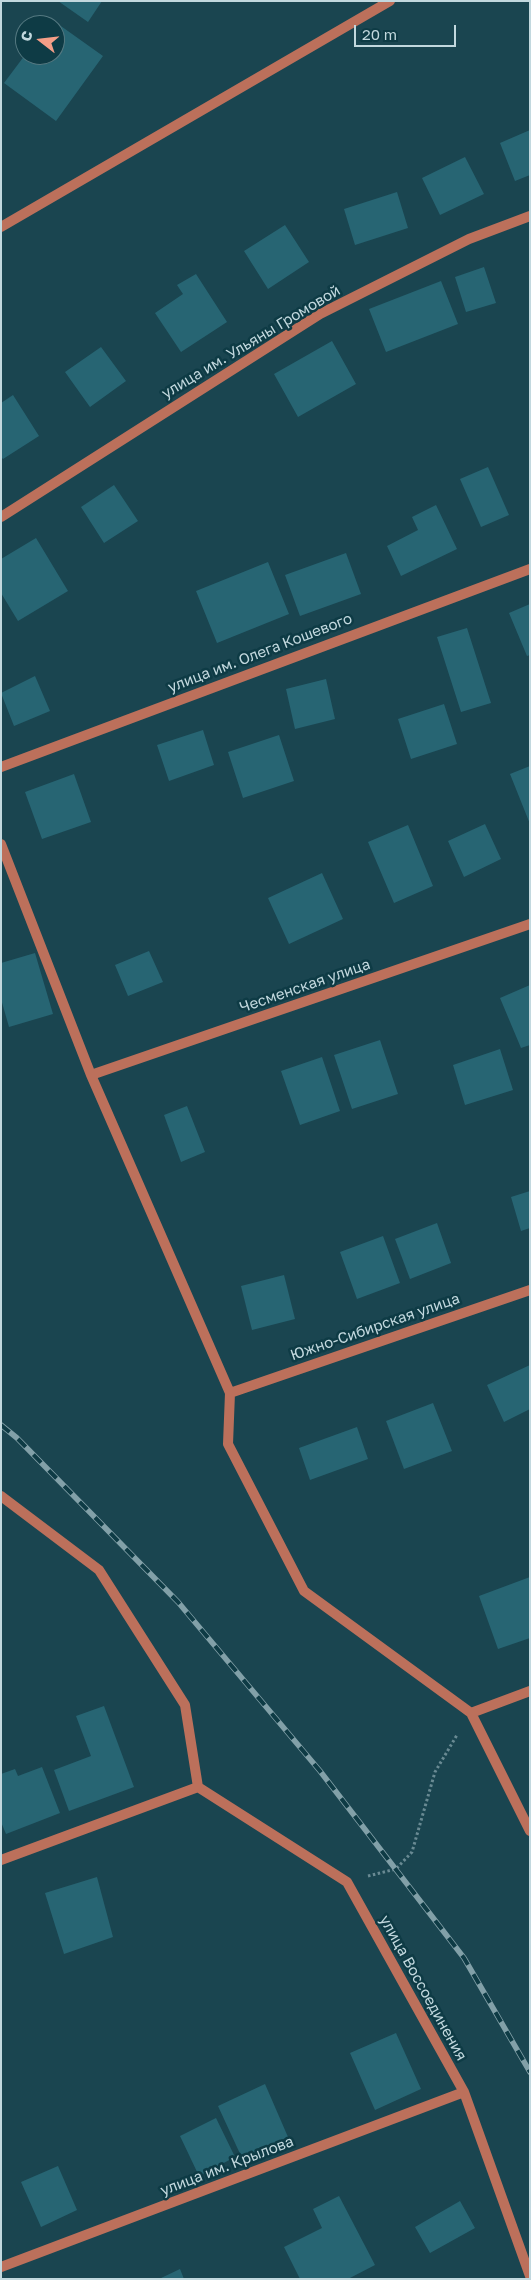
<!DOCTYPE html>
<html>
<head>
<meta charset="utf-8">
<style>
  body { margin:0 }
  #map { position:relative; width:531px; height:2280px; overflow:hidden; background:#1a4550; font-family:"Golos Text",sans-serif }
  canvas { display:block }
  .frame { position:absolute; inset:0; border:2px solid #c2d8de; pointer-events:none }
  .north { position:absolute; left:15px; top:15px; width:50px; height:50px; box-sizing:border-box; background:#0e3b45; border:1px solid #567a82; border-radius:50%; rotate:286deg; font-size:14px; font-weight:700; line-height:20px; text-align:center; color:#c2d8de }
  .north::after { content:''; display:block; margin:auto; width:18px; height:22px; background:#f49e87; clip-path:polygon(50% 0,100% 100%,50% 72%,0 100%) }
  .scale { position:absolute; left:354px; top:25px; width:102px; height:22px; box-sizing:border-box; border:2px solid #c2d8de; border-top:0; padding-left:6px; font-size:15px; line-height:18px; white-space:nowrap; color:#c2d8de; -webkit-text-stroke:4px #0e3b45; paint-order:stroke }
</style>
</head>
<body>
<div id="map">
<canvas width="531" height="2280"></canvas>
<div class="frame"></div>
<div class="north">С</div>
<div class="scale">20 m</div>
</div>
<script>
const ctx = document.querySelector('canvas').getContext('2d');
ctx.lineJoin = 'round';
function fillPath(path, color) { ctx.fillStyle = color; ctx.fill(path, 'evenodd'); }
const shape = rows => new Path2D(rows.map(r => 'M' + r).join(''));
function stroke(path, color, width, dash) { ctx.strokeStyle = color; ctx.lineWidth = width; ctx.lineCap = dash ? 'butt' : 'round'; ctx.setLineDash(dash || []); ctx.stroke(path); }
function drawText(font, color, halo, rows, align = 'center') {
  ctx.font = font + ' "Golos Text",sans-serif'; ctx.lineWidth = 5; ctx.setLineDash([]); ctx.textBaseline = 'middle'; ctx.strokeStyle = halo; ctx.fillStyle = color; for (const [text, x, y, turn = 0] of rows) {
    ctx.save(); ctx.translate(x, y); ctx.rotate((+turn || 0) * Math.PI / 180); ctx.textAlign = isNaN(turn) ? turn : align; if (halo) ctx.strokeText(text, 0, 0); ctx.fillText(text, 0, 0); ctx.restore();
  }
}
fillPath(shape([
  [58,1,102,1,88,22],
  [51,19,103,56,56,121,4,83,25,55,55,55,55,25,47,25],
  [530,130,530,175,515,181,500,143],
  [465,157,484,194,440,215,422,178],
  [397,192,408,228,355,245,344,209],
  [285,225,309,262,268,289,244,251],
  [484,267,496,303,466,312,455,277],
  [196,274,227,322,181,352,155,313,183,294,177,285],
  [441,281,458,324,386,352,369,309],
  [332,341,356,384,298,417,274,374],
  [101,347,126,381,90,407,65,372],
  [13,395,39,436,3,459,1,457,1,403],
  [488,467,509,515,481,527,460,479],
  [114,485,138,521,104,543,81,507],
  [436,505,457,549,401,576,387,546,418,530,412,517],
  [36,538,68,591,18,621,1,593,1,559],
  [346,553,361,594,300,616,285,575],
  [268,562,289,614,217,643,196,591],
  [530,604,530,655,527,656,509,613],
  [467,628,491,703,461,712,437,637],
  [35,676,50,711,14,726,1,693],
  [326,679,335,719,295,729,286,689],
  [444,704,457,744,411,759,398,719],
  [203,730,214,765,169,781,157,745],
  [279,735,294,781,243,798,228,752],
  [530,766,530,824,510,774],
  [74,774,91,822,42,839,25,792],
  [485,824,501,859,464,877,448,841],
  [408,825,433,886,394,903,368,842],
  [322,873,343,919,289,944,268,898],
  [149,951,163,982,128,996,115,965],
  [35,953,53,1014,9,1027,1,999,1,963],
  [530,985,530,1045,521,1048,500,998],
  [380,1040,398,1094,352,1109,334,1055],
  [500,1049,513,1090,465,1105,453,1065],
  [322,1057,340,1111,300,1125,281,1071],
  [187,1106,205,1152,181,1162,164,1115],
  [530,1191,530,1228,521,1231,511,1197],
  [437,1223,451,1263,410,1279,395,1239],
  [383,1236,400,1283,357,1299,340,1252],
  [284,1275,295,1319,252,1330,241,1286],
  [530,1365,530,1409,504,1422,487,1385],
  [433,1403,452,1451,404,1469,386,1421],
  [357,1427,368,1459,310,1480,299,1448],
  [530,1577,530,1638,498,1649,479,1596],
  [104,1706,134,1787,69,1811,54,1770,91,1756,76,1716],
  [42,1767,60,1813,6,1834,1,1822,1,1774,15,1769,18,1776],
  [97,1877,113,1937,64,1954,45,1893],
  [396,2033,421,2089,375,2110,350,2053],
  [265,2084,288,2137,242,2158,218,2106],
  [216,2118,235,2157,199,2176,180,2136],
  [58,2166,77,2210,41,2227,21,2182],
  [339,2196,375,2265,348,2279,300,2279,284,2247,322,2228,313,2209],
  [460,2201,475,2228,430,2253,415,2227],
  [180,2269,184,2279,159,2279]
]), '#276573');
stroke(shape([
  [368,1876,396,1869,412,1852,435,1772,457,1735]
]), '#698a93', 3, [2.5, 2.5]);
stroke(shape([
  [1,227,390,1],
  [1,517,320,314,469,239,530,216],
  [1,767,530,569],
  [1,844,91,1075,230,1393,228,1444,304,1591,471,1713,530,1831],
  [91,1075,530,924],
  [230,1393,530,1290],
  [1,1496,99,1570,185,1705,198,1787],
  [471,1713,530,1691],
  [198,1787,347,1882,464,2092,530,2276],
  [1,1860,198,1787],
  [1,2267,464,2092]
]), '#bc705b', 10);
const rail = shape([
  [1,1425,17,1438,178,1602,320,1771,464,1958,530,2072]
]);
stroke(rail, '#82a0a8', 5.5);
stroke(rail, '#0e3b45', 4, [11]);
drawText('15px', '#c2d8de', '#0e3b45', [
  ["улица им. Ульяны Громовой",251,342,-31],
  ["улица им. Олега Кошевого",260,653,-21],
  ["Чесменская улица",305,986,-19],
  ["Южно-Сибирская улица",375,1327,-19],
  ["улица Воссоединения",423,1988,61],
  ["улица им. Крылова",227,2166,-21]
]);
</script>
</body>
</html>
